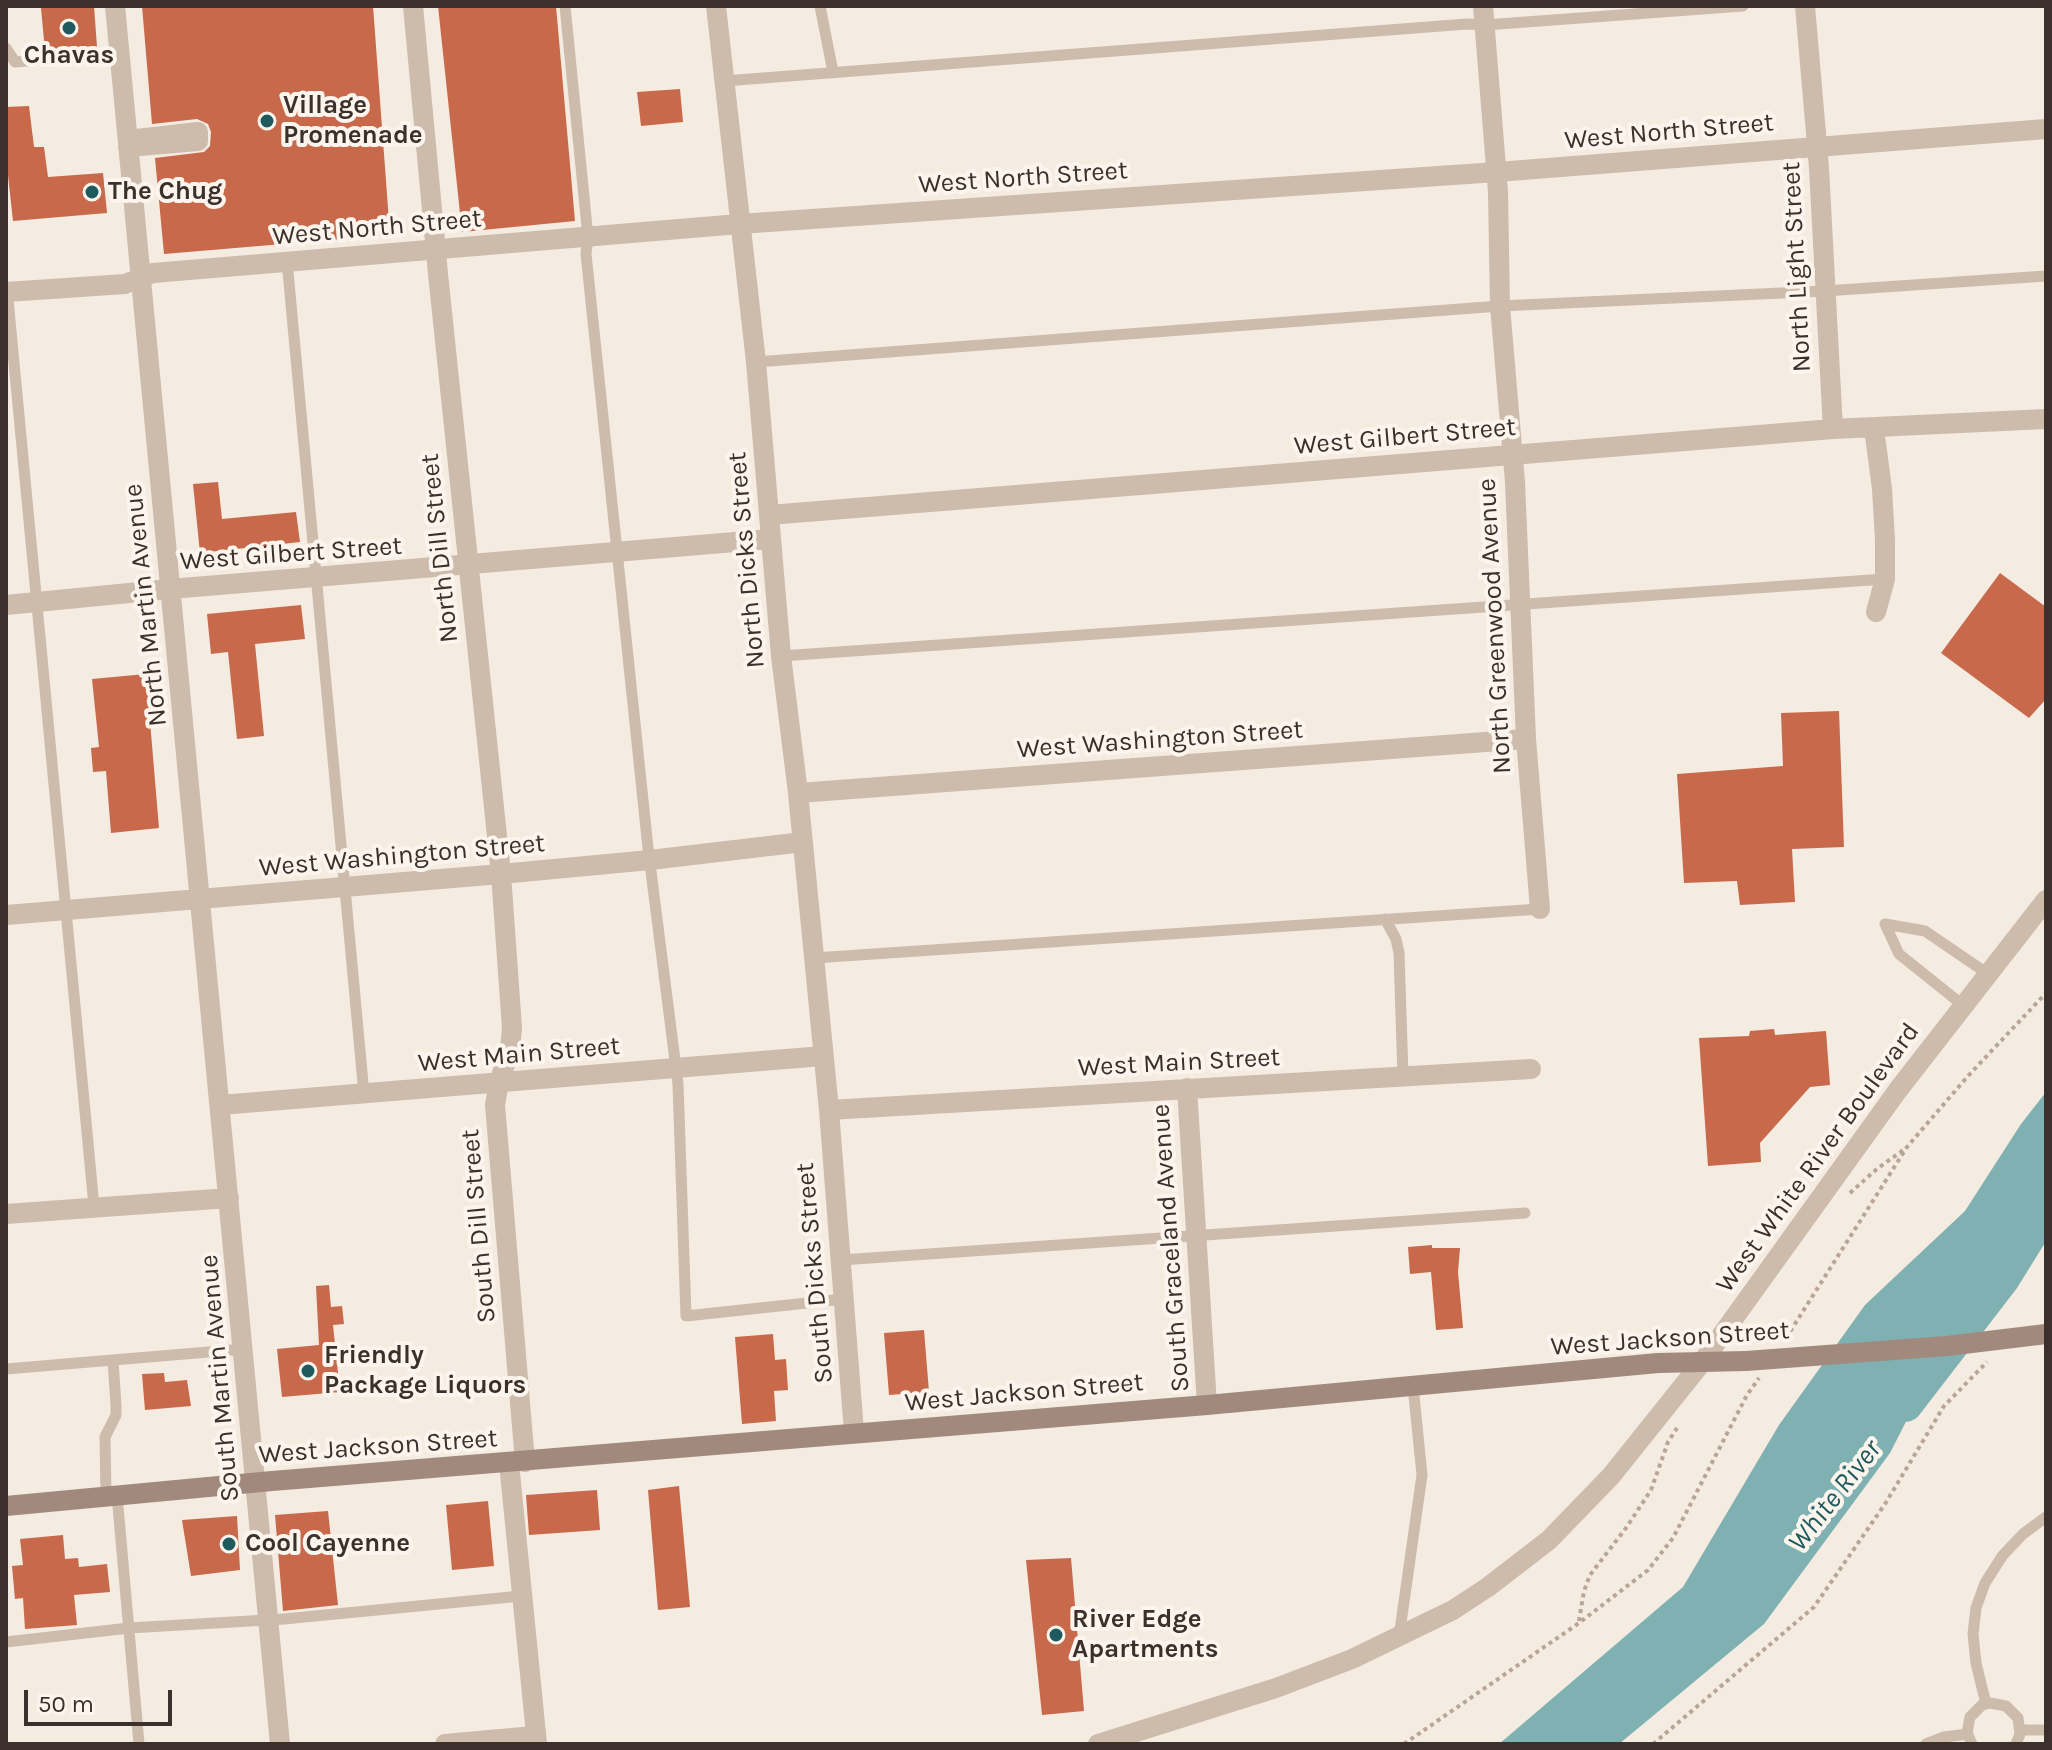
<!DOCTYPE html>
<html>
<head>
<meta charset="utf-8">
<style>
  body { margin:0 }
  #map { position:relative; width:2052px; height:1750px; overflow:hidden; background:#f4ebe1; font-family:Karla,sans-serif }
  canvas { display:block }
  .frame { position:absolute; inset:0; border:8px solid #3b302b; pointer-events:none }
  .scale { position:absolute; left:24px; top:1690px; width:148px; height:36px; box-sizing:border-box; border:4px solid #3b302b; border-top:0; padding-left:10px; font-size:24px; line-height:28px; white-space:nowrap; color:#3b302b; -webkit-text-stroke:6px #fbf5ee; paint-order:stroke }
</style>
</head>
<body>
<div id="map">
<canvas width="2052" height="1750"></canvas>
<div class="frame"></div>
<div class="scale">50 m</div>
</div>
<script>
const ctx = document.querySelector('canvas').getContext('2d');
ctx.lineJoin = 'round';
function fillPath(path, color) { ctx.fillStyle = color; ctx.fill(path, 'evenodd'); }
const shape = rows => new Path2D(rows.map(r => 'M' + r).join(''));
function stroke(path, color, width, dash) { ctx.strokeStyle = color; ctx.lineWidth = width; ctx.lineCap = dash ? 'butt' : 'round'; ctx.setLineDash(dash || []); ctx.stroke(path); }
function drawText(font, color, halo, rows, align = 'center') {
  ctx.font = font + ' Karla,sans-serif'; ctx.lineWidth = 8; ctx.setLineDash([]); ctx.textBaseline = 'middle'; ctx.strokeStyle = halo; ctx.fillStyle = color; for (const [text, x, y, turn = 0] of rows) {
    ctx.save(); ctx.translate(x, y); ctx.rotate((+turn || 0) * Math.PI / 180); ctx.textAlign = isNaN(turn) ? turn : align; if (halo) ctx.strokeText(text, 0, 0); ctx.fillText(text, 0, 0); ctx.restore();
  }
}
fillPath(shape([
  [2046,1092,2046,1236,1967,1302,1890,1453,1764,1624,1619,1744,1499,1744,1683,1587,1779,1425,1865,1305,1965,1211,2021,1124]
]), '#7fb0b2');
stroke(shape([
  [1905,1404,2002,1278,2046,1207]
]), '#7fb0b2', 36);
fillPath(shape([
  [70,6,94,6,97,47,45,51,41,8],
  [142,6,373,6,390,235,164,254,155,158,204,152,210,146,211,132,208,124,197,119,152,124],
  [438,6,556,6,575,221,462,232],
  [680,89,683,122,641,126,637,92],
  [29,106,34,147,44,147,48,177,103,173,107,213,13,221,6,157,6,107],
  [218,482,222,519,296,512,300,542,200,553,193,484],
  [2000,573,2046,607,2046,699,2029,718,1941,653],
  [301,605,305,639,255,644,264,736,237,739,228,652,211,654,207,614],
  [146,674,159,828,111,833,106,771,93,772,91,748,99,747,92,679],
  [1839,711,1844,847,1792,849,1795,902,1740,905,1737,881,1684,883,1677,774,1783,766,1781,713],
  [1774,1029,1775,1035,1826,1031,1830,1085,1810,1087,1760,1143,1761,1162,1708,1166,1699,1038,1749,1036,1750,1031],
  [1432,1245,1432,1248,1460,1248,1458,1272,1463,1328,1436,1330,1431,1272,1410,1274,1408,1247],
  [329,1285,331,1307,342,1306,344,1324,333,1325,340,1392,282,1397,277,1349,319,1345,316,1286],
  [924,1330,929,1392,889,1395,884,1333],
  [773,1334,775,1360,786,1359,788,1390,774,1391,776,1421,742,1424,735,1337],
  [164,1373,165,1382,187,1380,191,1406,145,1410,142,1374],
  [679,1486,690,1607,658,1610,648,1490],
  [597,1490,600,1530,529,1535,526,1495],
  [488,1501,494,1566,452,1570,446,1505],
  [328,1511,338,1605,283,1611,275,1515],
  [237,1516,240,1570,191,1576,182,1520],
  [63,1535,65,1559,78,1558,79,1567,107,1564,110,1592,74,1595,77,1625,25,1629,23,1598,15,1599,12,1566,23,1565,20,1539],
  [1071,1558,1084,1711,1042,1715,1026,1560]
]), '#c8694b');
stroke(shape([
  [1850,1193,1878,1168,1905,1149],
  [1786,1338,1907,1147,1968,1076,2046,993],
  [1579,1621,1584,1591,1590,1575,1626,1528,1651,1490,1668,1442,1677,1428],
  [1404,1744,1579,1623,1648,1570,1673,1538,1747,1395,1759,1378],
  [1653,1744,1814,1607,1885,1504,1944,1406,1987,1362]
]), '#b9a596', 4, [4, 4]);
stroke(shape([
  [565,6,588,237,586,254,648,848,678,1084,686,1316,844,1299],
  [820,6,833,72],
  [6,48,15,62,119,54],
  [724,81,1467,24,1485,25,1743,6],
  [287,261,364,1094],
  [7,289,94,1206],
  [756,362,1500,306,1825,291,2046,276],
  [781,656,1885,579],
  [1385,919,1396,939,1399,953,1403,1077],
  [814,958,1540,909],
  [1964,1006,1899,954,1885,924,1925,931,1988,974],
  [841,1260,1525,1213],
  [6,1369,244,1349],
  [117,1495,139,1744],
  [106,1496,105,1437,116,1415,116,1406,113,1360],
  [1399,1637,1422,1475,1413,1386],
  [6,1642,129,1628,284,1619,521,1596],
  [1986,1704,1976,1663,1973,1634,1976,1608,1985,1583,2003,1555,2023,1534,2046,1517],
  [2020,1730,2046,1730],
  [1926,1744,1944,1737,1968,1734],
  [1972,1744,1967,1733,1970,1717,1982,1705,1990,1703,2006,1706,2018,1718,2020,1734,2016,1744]
]), '#cdbbac', 11);
stroke(shape([
  [115,6,280,1744],
  [413,6,438,274,501,874,512,1028,510,1050,499,1082,495,1105,525,1462],
  [716,6,756,362,781,656,798,793,829,1110,854,1432],
  [1483,6,1498,192,1500,306,1515,482,1526,739,1540,909],
  [1805,6,1819,168,1833,429],
  [128,140,198,132,198,141,128,147],
  [6,292,125,284,153,273,739,224,1497,172,2046,129],
  [1874,428,1882,489,1885,540,1885,579,1876,612],
  [769,515,1833,429,2046,419],
  [6,605,170,589,771,539],
  [798,793,1526,739],
  [6,915,501,874,650,860,803,842],
  [1187,1088,1207,1405],
  [220,1105,823,1056],
  [829,1110,1531,1069],
  [6,1214,229,1198],
  [509,1463,537,1744],
  [445,1744,534,1736]
]), '#cdbbac', 20);
stroke(shape([
  [1098,1744,1276,1688,1352,1659,1453,1610,1488,1587,1549,1540,1611,1476,1703,1361,1898,1090,2046,900]
]), '#cdbbac', 20);
stroke(shape([
  [6,1506,272,1481,1207,1405,1658,1363,1746,1361]
]), '#a18a7d', 20);
stroke(shape([
  [1746,1361,1947,1346,2046,1334]
]), '#a18a7d', 20);
for (const [x, y, r, color] of [
  [69,28,8,"#1f5a5e"],
  [267,121,8,"#1f5a5e"],
  [92,192,8,"#1f5a5e"],
  [308,1371,8,"#1f5a5e"],
  [229,1544,8,"#1f5a5e"],
  [1056,1635,8,"#1f5a5e"]
]) { const dot = new Path2D(); dot.arc(x, y, r, 0, 2 * Math.PI); ctx.fillStyle = color; ctx.fill(dot); stroke(dot, '#fbf5ee', 3); }
drawText('bold 26px', '#3b302b', '#fbf5ee', [
  ["Chavas",69,56,"center"],
  ["Village",283,106],
  ["Promenade",283,136],
  ["The Chug",108,192],
  ["Friendly",324,1356],
  ["Package Liquors",324,1386],
  ["Cool Cayenne",245,1544],
  ["River Edge",1072,1620],
  ["Apartments",1072,1650]
], 'left');
drawText('26px', '#3b302b', '#fbf5ee', [
  ["West North Street",1669,132,-5],
  ["West North Street",1023,178,-4],
  ["West North Street",377,228,-5],
  ["North Light Street",1797,267,-93],
  ["West Gilbert Street",1405,437,-5],
  ["North Dill Street",440,548,-96],
  ["West Gilbert Street",291,554,-4],
  ["North Dicks Street",747,560,-95],
  ["North Martin Avenue",146,605,-96],
  ["North Greenwood Avenue",1495,626,-93],
  ["West Washington Street",1160,740,-4],
  ["West Washington Street",402,856,-5],
  ["West Main Street",519,1055,-5],
  ["West Main Street",1179,1063,-3],
  ["West White River Boulevard",1818,1158,-54],
  ["South Dill Street",479,1226,-95],
  ["South Graceland Avenue",1171,1248,-94],
  ["South Dicks Street",815,1273,-95],
  ["West Jackson Street",1670,1339,-4],
  ["South Martin Avenue",220,1378,-95],
  ["West Jackson Street",1024,1393,-5],
  ["West Jackson Street",378,1447,-4]
]);
drawText('italic 28px', '#1f5a5e', '#fbf5ee', [
  ["White River",1835,1496,-52]
]);
</script>
</body>
</html>
